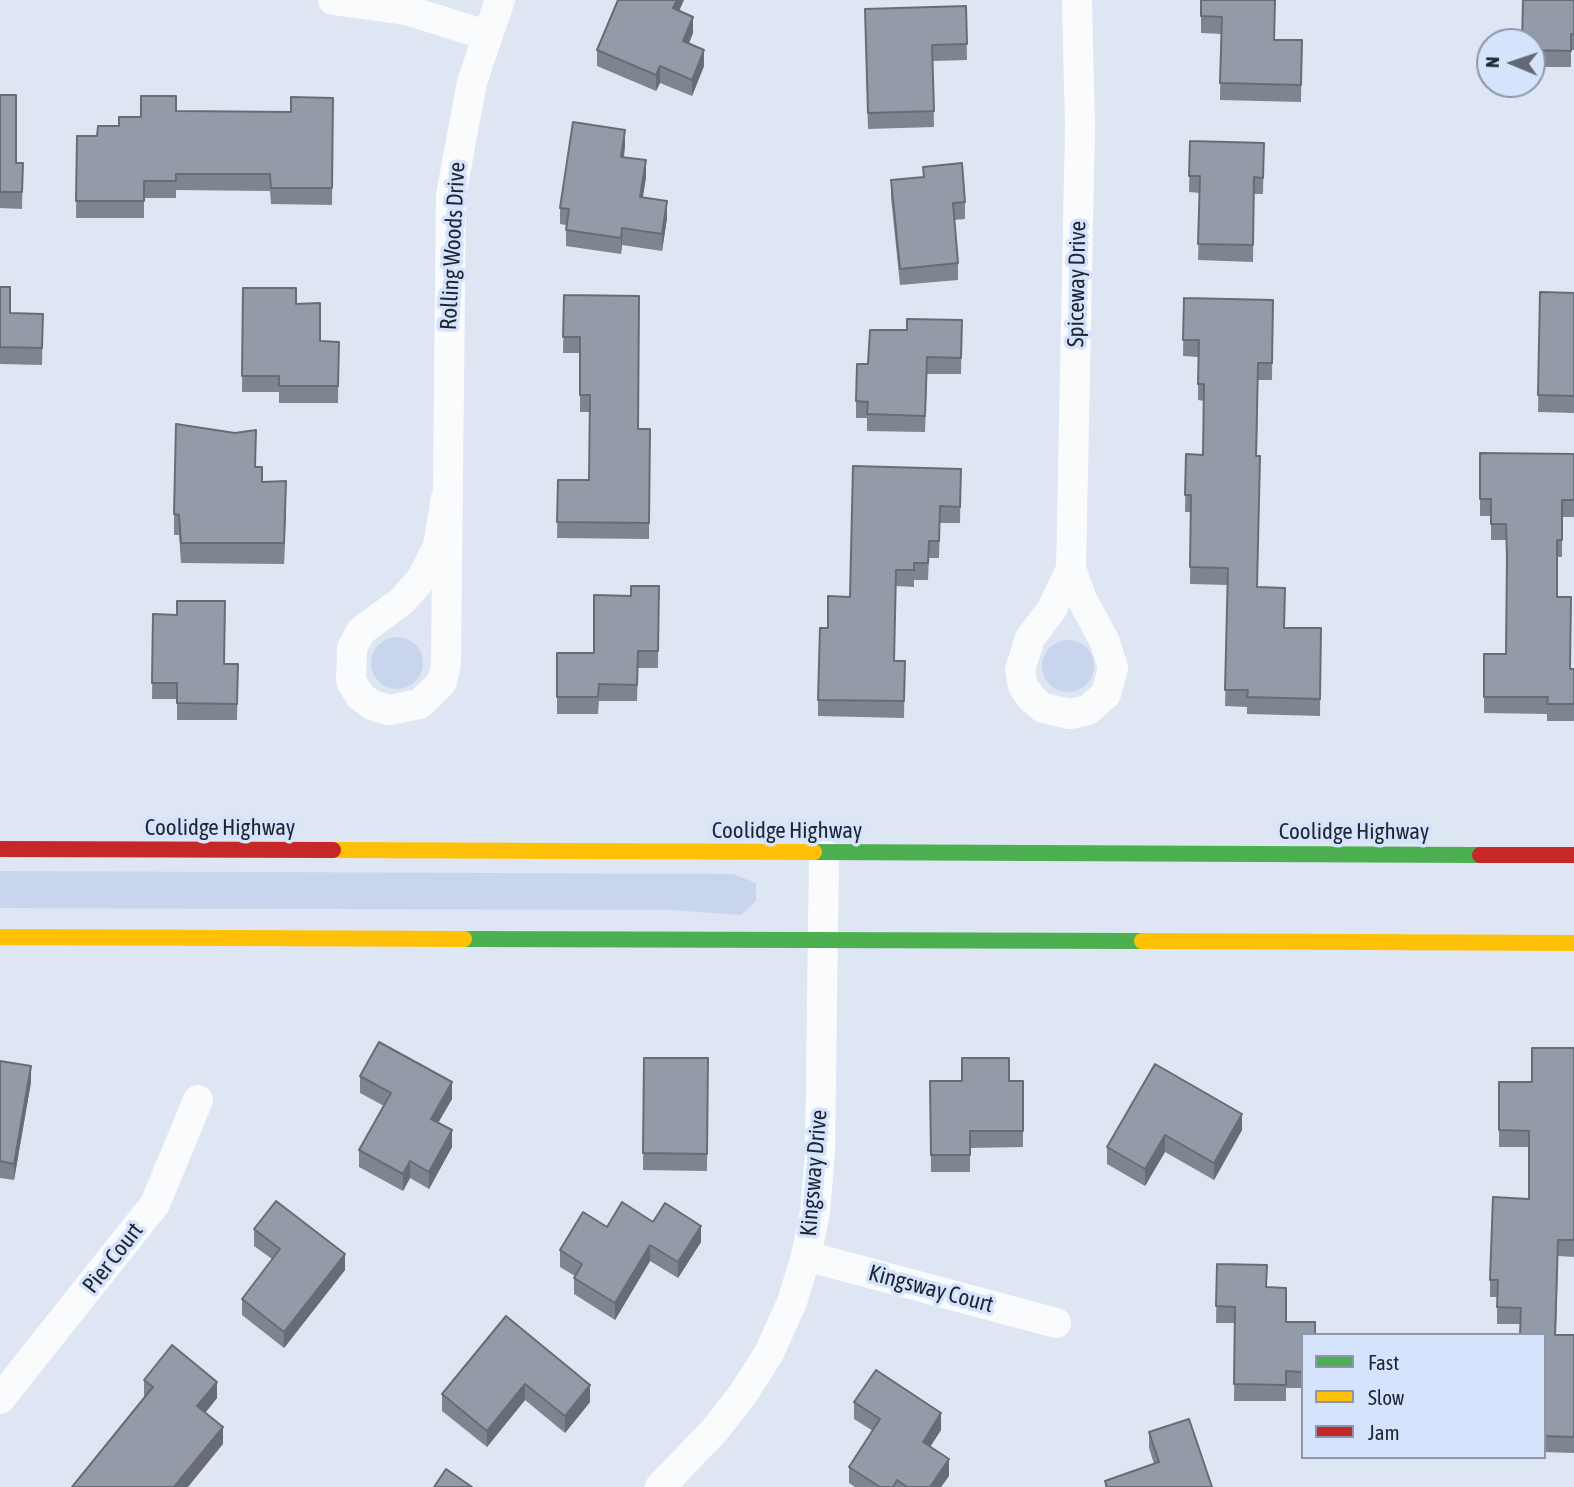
<!DOCTYPE html>
<html>
<head>
<meta charset="utf-8">
<style>
  body { margin:0 }
  #map { position:relative; width:1574px; height:1487px; overflow:hidden; background:#dee6f4; font-family:"Asap Condensed",sans-serif }
  canvas { display:block }
  .legend { position:absolute; left:1301px; top:1333px; width:245px; height:126px; box-sizing:border-box; background:#d6e3fc; border:2px solid #8d97ab; margin:0; padding:9px 12px; list-style:none; font-size:21px; color:#1f2531 }
  .legend li { display:flex; align-items:center; gap:14px; height:35px }
  .legend b { width:35px; border:2px solid #8d97ab }
  .north { position:absolute; left:1476px; top:28px; width:70px; height:70px; box-sizing:border-box; background:#d6e3fc; border:2px solid #8d97ab; border-radius:50%; rotate:272deg; font-size:19px; font-weight:700; line-height:28px; text-align:center; color:#1f2531 }
  .north::after { content:''; display:block; margin:auto; width:24px; height:32px; background:#626975; clip-path:polygon(50% 0,100% 100%,50% 72%,0 100%) }
</style>
</head>
<body>
<div id="map">
<canvas width="1574" height="1487"></canvas>
<ul class="legend">
<li><b style="height:9px;background:#4caf50"></b>Fast</li>
<li><b style="height:9px;background:#ffc107"></b>Slow</li>
<li><b style="height:9px;background:#c62828"></b>Jam</li>
</ul>
<div class="north">N</div>
</div>
<script>
const ctx = document.querySelector('canvas').getContext('2d');
ctx.lineJoin = 'round';
function fillPath(path, color) { ctx.fillStyle = color; ctx.fill(path, 'evenodd'); }
const shape = rows => new Path2D(rows.map(r => 'M' + r).join(''));
function stroke(path, color, width, dash) { ctx.strokeStyle = color; ctx.lineWidth = width; ctx.lineCap = dash ? 'butt' : 'round'; ctx.setLineDash(dash || []); ctx.stroke(path); }
function drawText(font, color, halo, rows, align = 'center') {
  ctx.font = font + ' "Asap Condensed",sans-serif'; ctx.lineWidth = 7; ctx.setLineDash([]); ctx.textBaseline = 'middle'; ctx.strokeStyle = halo; ctx.fillStyle = color; for (const [text, x, y, turn = 0] of rows) {
    ctx.save(); ctx.translate(x, y); ctx.rotate((+turn || 0) * Math.PI / 180); ctx.textAlign = isNaN(turn) ? turn : align; if (halo) ctx.strokeText(text, 0, 0); ctx.fillText(text, 0, 0); ctx.restore();
  }
}
fillPath(shape([
  '371 663a26 26 0 1 1 52 0a26 26 0 1 1-52 0Z',
  '1042 666a26 26 0 1 1 52 0a26 26 0 1 1-52 0Z',
  [0,871,733,874,756,883,756,901,741,915,670,910,0,908]
]), '#c9d5ed');
stroke(shape([
  [333,0,406,10,486,35],
  [446,498,438,546,422,578,402,601,361,631,352,648,351,681,360,696,372,705,389,710,420,704,442,682,446,664,451,195,472,82,500,0],
  [1071,569,1082,599,1105,642,1113,668,1106,694,1088,710,1070,714,1043,708,1032,699,1023,686,1020,670,1030,638,1052,609,1071,569,1080,127,1077,0],
  [806,1256,1056,1323],
  [0,1399,155,1204,198,1100],
  [660,1487,714,1431,743,1394,769,1353,792,1302,806,1256,815,1212,820,1154,824,854]
]), '#fafbfd', 30);
stroke(shape([
  [814,852,1480,855],
  [464,939,1142,941]
]), '#4caf50', 16);
stroke(shape([
  [333,850,814,852],
  [0,937,464,939],
  [1142,941,1574,943]
]), '#ffc107', 16);
stroke(shape([
  [0,849,333,850],
  [1480,855,1574,855]
]), '#c62828', 16);
fillPath(shape([
  [1201,0,1275,40,1302,40,1301,102,1220,100,1221,34,1201,33],
  [1574,0,1574,50,1571,50,1571,67,1532,67,1532,42],
  [966,6,967,60,933,61,934,127,868,129,865,26],
  [679,11,693,33,689,43,704,66,692,96,660,83,656,91,597,66,597,50],
  [0,95,16,163,23,163,22,209,0,208],
  [333,98,332,205,271,204,270,191,176,190,176,198,144,198,144,218,76,218,77,136,97,136,141,117,176,111,291,112],
  [1190,141,1264,143,1263,194,1254,194,1253,262,1198,260,1200,193,1189,192],
  [625,146,624,157,646,177,643,197,667,218,662,251,622,245,621,254,566,246,566,225,560,224,560,208],
  [923,167,965,202,965,219,954,220,958,263,958,280,900,285,891,197,891,180,923,177],
  [0,287,10,313,43,314,42,365,0,364],
  [243,288,296,304,320,341,339,342,338,403,279,403,279,392,242,392],
  [1540,292,1574,293,1574,413,1538,412],
  [564,295,638,429,650,429,649,539,557,538,558,480,589,480,589,412,580,412,580,353,563,353],
  [1184,298,1273,300,1272,380,1258,380,1257,456,1258,587,1284,628,1321,628,1320,716,1247,714,1247,707,1225,706,1228,585,1190,584,1191,512,1185,512,1186,454,1203,455,1204,401,1198,400,1198,357,1183,356],
  [962,320,961,374,927,374,925,432,867,431,867,418,856,418,856,401,868,364,907,330],
  [1480,453,1574,454,1574,517,1562,517,1562,557,1557,557,1557,597,1570,669,1574,669,1574,721,1547,721,1547,714,1484,713,1484,654,1506,654,1507,568,1506,540,1491,540,1491,516,1480,516],
  [256,467,262,482,286,502,284,564,181,563,179,535,174,535,174,514],
  [961,469,960,523,940,523,939,558,929,558,928,580,914,580,914,587,896,586,894,661,905,661,904,718,818,716,818,700,828,628,850,597],
  [659,586,658,668,638,668,637,701,599,701,598,714,557,714,557,653,594,653,631,596],
  [153,614,224,664,238,664,237,720,177,720,177,699,152,699],
  [1574,1048,1574,1257,1558,1256,1556,1335,1574,1335,1574,1453,1544,1452,1544,1335,1520,1324,1497,1324,1497,1297,1490,1297,1490,1280,1529,1199,1529,1147,1499,1147,1499,1082,1532,1082],
  [644,1058,708,1058,707,1171,643,1170],
  [0,1061,31,1082,14,1180,0,1178],
  [1155,1064,1242,1130,1214,1180,1165,1152,1145,1186,1107,1164,1107,1147],
  [360,1076,452,1099,438,1123,452,1147,429,1189,410,1178,403,1191,359,1167,359,1150,384,1106,360,1093],
  [930,1081,1023,1081,1023,1147,970,1148,970,1172,931,1172],
  [653,1222,701,1242,678,1278,650,1261,615,1320,574,1294,574,1278,575,1276,560,1267,560,1250,607,1227],
  [254,1229,345,1270,284,1348,242,1315,242,1299,272,1259,254,1246],
  [1217,1264,1267,1287,1286,1322,1303,1335,1303,1388,1286,1388,1286,1401,1234,1401,1235,1323,1216,1323],
  [506,1316,590,1402,565,1433,525,1400,487,1447,442,1411,442,1394],
  [144,1380,217,1398,205,1413,223,1444,120,1429,145,1397,144,1397],
  [854,1402,941,1430,930,1447,949,1476,941,1487,855,1487,849,1483,849,1467,873,1431,854,1419],
  [1149,1432,1212,1487,1105,1487,1105,1481,1154,1464,1149,1448]
]), '#7f8590');
fillPath(shape([
  [677,0,684,0,673,25,673,8],
  [693,17,693,33,683,58,683,41],
  [704,50,704,66,692,96,692,80],
  [660,66,660,83,656,91,656,75],
  [625,130,625,146,621,174,621,157],
  [646,160,646,177,640,214,640,197],
  [667,201,667,218,662,251,662,234],
  [622,228,622,245,621,254,621,238],
  [286,481,286,502,284,564,284,543],
  [31,1066,31,1082,14,1180,14,1164],
  [452,1082,452,1099,431,1135,431,1119],
  [1242,1114,1242,1130,1214,1180,1214,1163],
  [452,1130,452,1147,429,1189,429,1172],
  [1165,1135,1165,1152,1145,1186,1145,1169],
  [410,1161,410,1178,403,1191,403,1174],
  [701,1226,701,1242,678,1278,678,1262],
  [650,1245,650,1261,615,1320,615,1303],
  [345,1254,345,1270,284,1348,284,1332],
  [217,1382,217,1398,197,1423,197,1406],
  [525,1384,525,1400,487,1447,487,1431],
  [590,1385,590,1402,565,1433,565,1416],
  [941,1413,941,1430,923,1458,923,1442],
  [223,1427,223,1444,188,1487,174,1487],
  [949,1459,949,1476,941,1487,930,1487]
]), '#686c76');
const building = shape([
  [618,0,677,0,673,8,693,17,683,41,704,50,692,80,660,66,656,75,597,50,618,0],
  [1201,0,1275,0,1274,40,1302,40,1301,85,1220,83,1222,17,1201,16,1201,0],
  [1523,0,1574,0,1574,34,1571,34,1571,51,1532,50,1532,42,1522,42,1523,0],
  [966,6,967,44,932,45,934,111,868,113,865,9,966,6],
  [0,95,16,95,16,163,23,163,22,192,0,192,0,95],
  [141,96,176,96,176,111,291,112,291,97,333,98,332,188,271,188,270,174,176,174,176,181,144,181,144,201,76,201,77,136,97,136,98,126,119,126,119,117,141,117,141,96],
  [573,122,625,130,621,157,646,160,640,197,667,201,662,234,622,228,621,238,566,230,569,209,560,208,573,122],
  [1190,141,1264,143,1263,178,1254,177,1253,245,1198,244,1200,176,1189,176,1190,141],
  [962,163,965,202,953,203,958,263,900,269,891,180,924,177,923,167,962,163],
  [0,287,10,287,10,313,43,314,42,348,0,347,0,287],
  [243,288,296,288,296,304,320,303,320,341,339,342,338,386,279,386,279,376,242,376,243,288],
  [1540,292,1574,293,1574,396,1538,395,1540,292],
  [564,295,639,296,638,429,650,429,649,523,557,522,558,480,589,480,590,395,580,395,580,337,563,337,564,295],
  [1184,298,1273,300,1272,363,1258,363,1256,456,1260,456,1257,587,1285,588,1284,628,1321,628,1320,699,1247,697,1248,690,1225,690,1228,568,1190,567,1191,495,1185,495,1186,454,1203,455,1204,384,1198,384,1199,340,1183,340,1184,298],
  [907,319,962,320,961,358,927,357,925,416,867,414,868,402,856,401,857,364,868,364,870,330,907,330,907,319],
  [176,424,235,433,256,430,255,467,262,467,262,482,286,481,284,543,181,543,179,515,174,514,176,424],
  [1480,453,1574,454,1574,500,1562,500,1562,540,1557,540,1557,597,1571,597,1570,669,1574,669,1574,704,1547,704,1548,697,1484,697,1484,654,1506,654,1507,557,1506,524,1491,524,1491,499,1480,499,1480,453],
  [853,466,961,469,960,507,940,506,939,541,929,541,928,563,914,563,914,570,896,570,894,661,905,661,904,701,818,700,820,628,828,628,828,596,850,597,853,466],
  [631,586,659,586,658,651,638,651,637,685,599,684,598,697,557,697,557,653,594,653,594,595,631,596,631,586],
  [177,601,225,601,224,664,238,664,237,704,177,703,177,683,152,683,153,614,177,615,177,601],
  [379,1042,452,1082,431,1119,452,1130,429,1172,410,1161,403,1174,359,1150,391,1093,360,1076,379,1042],
  [1532,1048,1574,1048,1574,1240,1558,1240,1555,1335,1574,1335,1574,1437,1544,1436,1544,1335,1520,1335,1521,1308,1497,1307,1498,1280,1490,1280,1493,1197,1529,1199,1529,1131,1499,1130,1499,1082,1532,1082,1532,1048],
  [644,1058,708,1058,707,1154,643,1153,644,1058],
  [962,1058,1009,1058,1009,1081,1023,1081,1023,1131,970,1131,970,1155,931,1155,930,1081,962,1081,962,1058],
  [0,1061,31,1066,14,1164,0,1161,0,1061],
  [1155,1064,1242,1114,1214,1163,1165,1135,1145,1169,1107,1147,1155,1064],
  [276,1201,345,1254,284,1332,242,1299,280,1249,254,1229,276,1201],
  [622,1202,653,1222,665,1203,701,1226,678,1262,650,1245,615,1303,574,1278,582,1264,560,1250,583,1212,607,1227,622,1202],
  [1217,1264,1267,1265,1266,1287,1286,1288,1286,1322,1315,1322,1315,1335,1303,1335,1303,1372,1286,1371,1286,1385,1234,1384,1235,1307,1216,1306,1217,1264],
  [506,1316,590,1385,565,1416,525,1384,487,1431,442,1394,506,1316],
  [172,1345,217,1382,197,1406,223,1427,174,1487,72,1487,153,1387,144,1380,172,1345],
  [876,1370,941,1413,923,1442,949,1459,930,1487,907,1487,897,1480,893,1487,880,1487,849,1467,880,1419,854,1402,876,1370],
  [1189,1419,1212,1487,1107,1487,1105,1481,1159,1462,1149,1432,1189,1419],
  [446,1469,472,1487,434,1487,446,1469]
]);
fillPath(building, '#949ba8');
stroke(building, '#686c76', 2);
drawText('23px', '#1f2531', '#d6e3fc', [
  ["Rolling Woods Drive",453,246,-87],
  ["Spiceway Drive",1077,284,-89],
  ["Coolidge Highway",220,828],
  ["Coolidge Highway",787,831],
  ["Coolidge Highway",1354,832],
  ["Kingsway Drive",814,1173,-85],
  ["Pier Court",113,1258,-52],
  ["Kingsway Court",931,1289,15]
]);
</script>
</body>
</html>
